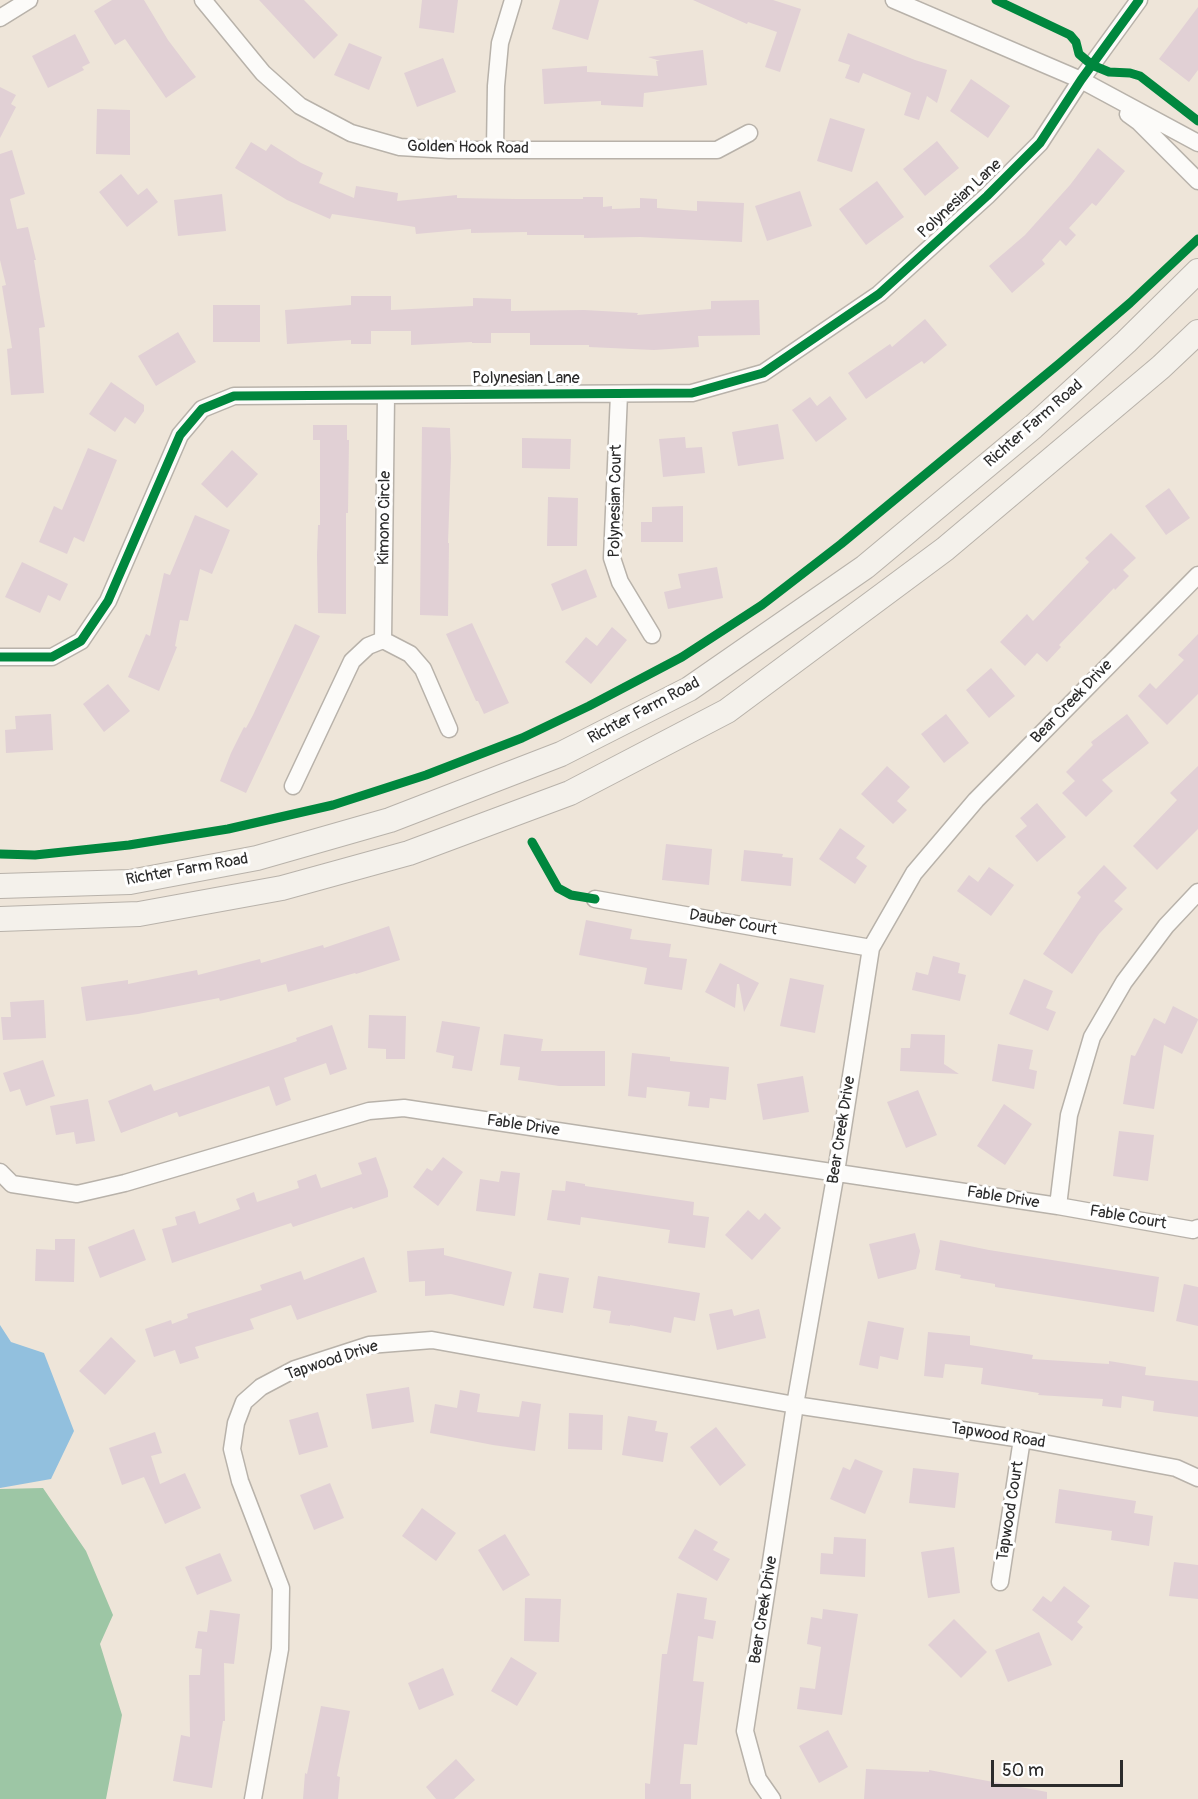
<!DOCTYPE html>
<html>
<head>
<meta charset="utf-8">
<style>
  body { margin:0 }
  #map { position:relative; width:1198px; height:1799px; overflow:hidden; background:#eee5d9; font-family:Pangolin,sans-serif }
  canvas { display:block }
  .scale { position:absolute; left:991px; top:1760px; width:132px; height:27px; box-sizing:border-box; border:3px solid #2b2b2b; border-top:0; padding-left:8px; font-size:18px; line-height:21px; white-space:nowrap; color:#2b2b2b; -webkit-text-stroke:4px #fff; paint-order:stroke }
</style>
</head>
<body>
<div id="map">
<canvas width="1198" height="1799"></canvas>
<div class="scale">50 m</div>
</div>
<script>
const ctx = document.querySelector('canvas').getContext('2d');
ctx.lineJoin = 'round';
function fillPath(path, color) { ctx.fillStyle = color; ctx.fill(path, 'evenodd'); }
const shape = rows => new Path2D(rows.map(r => 'M' + r).join(''));
function stroke(path, color, width, dash) { ctx.strokeStyle = color; ctx.lineWidth = width; ctx.lineCap = dash ? 'butt' : 'round'; ctx.setLineDash(dash || []); ctx.stroke(path); }
function drawText(font, color, halo, rows, align = 'center') {
  ctx.font = font + ' Pangolin,sans-serif'; ctx.lineWidth = 6; ctx.setLineDash([]); ctx.textBaseline = 'middle'; ctx.strokeStyle = halo; ctx.fillStyle = color; for (const [text, x, y, turn = 0] of rows) {
    ctx.save(); ctx.translate(x, y); ctx.rotate((+turn || 0) * Math.PI / 180); ctx.textAlign = isNaN(turn) ? turn : align; if (halo) ctx.strokeText(text, 0, 0); ctx.fillText(text, 0, 0); ctx.restore();
  }
}
fillPath(shape([
  [43,1488,86,1551,113,1615,100,1644,122,1715,106,1799,0,1799,0,1489]
]), '#9dc6a5');
fillPath(shape([
  [0,1325,11,1342,44,1353,74,1431,51,1479,0,1488]
]), '#92c0de');
fillPath(shape([
  [112,0,144,0,168,40,196,77,166,98,125,39,115,45,94,11],
  [259,0,304,0,338,35,314,59],
  [422,0,458,0,454,33,419,28],
  [560,0,599,0,588,40,552,29],
  [693,0,773,0,801,9,780,72,765,67,777,32,748,22,747,24],
  [1198,7,1198,70,1189,82,1159,59],
  [848,33,915,60,947,70,937,103,927,96,919,120,904,115,911,93,863,73,859,83,845,78,850,65,838,61],
  [75,34,90,63,82,67,84,70,48,88,32,56],
  [349,43,382,57,369,90,334,75],
  [703,50,707,85,644,93,643,107,601,105,601,101,544,104,542,69,587,66,587,72,658,76,656,61,660,61,648,57],
  [443,58,456,92,417,107,404,73],
  [971,79,1010,106,988,138,950,111],
  [0,87,16,95,11,104,16,107,0,138],
  [97,109,130,110,130,155,96,154],
  [830,118,865,129,852,172,817,161],
  [937,141,959,168,925,196,903,169],
  [251,142,266,151,271,144,301,163,323,173,319,183,354,198,356,186,398,193,397,201,457,195,457,198,516,199,583,199,583,197,603,197,603,207,612,206,612,209,640,208,640,198,657,199,657,208,697,211,697,201,744,203,742,242,640,237,584,238,584,235,527,235,527,232,471,233,471,229,416,234,415,227,332,214,330,219,287,200,235,168],
  [1098,148,1125,171,1096,206,1092,203,1069,228,1076,235,1066,246,1060,240,1042,260,1045,264,1012,293,989,266,1025,235,1070,185],
  [12,150,25,194,10,199,17,229,28,227,36,260,34,260,45,327,39,328,44,393,11,395,7,349,12,348,2,286,6,285,0,260,0,154],
  [121,174,138,195,147,188,158,202,127,227,99,192],
  [877,181,904,217,866,245,839,209],
  [800,191,812,226,767,241,755,206],
  [222,194,226,231,178,236,174,200],
  [351,296,391,296,391,310,473,306,473,298,511,299,511,311,584,310,638,313,637,315,711,309,711,301,759,300,760,335,698,336,699,347,654,350,589,347,589,345,530,345,530,333,491,333,491,343,472,343,472,342,411,345,411,331,371,331,371,344,351,344,351,340,287,344,285,310,351,305],
  [213,305,260,305,260,342,213,342],
  [925,319,947,345,924,364,922,361,866,399,848,373,890,344,892,347],
  [178,332,196,362,156,386,138,356],
  [111,382,144,405,144,411,135,424,125,417,115,432,89,414],
  [830,396,847,419,816,442,792,410,810,397,817,406],
  [778,424,784,459,738,466,732,432],
  [313,425,347,425,347,440,349,440,348,513,346,513,346,614,318,613,317,555,318,525,320,525,320,440,313,440],
  [422,427,450,428,451,458,448,543,449,543,448,616,420,615],
  [685,437,686,448,702,447,705,473,663,477,659,439],
  [522,438,571,439,570,469,522,468],
  [88,448,117,460,84,542,74,537,67,554,39,542,54,506,62,510],
  [232,450,258,474,227,508,201,484],
  [1169,488,1190,518,1166,535,1145,506],
  [548,497,578,498,577,546,547,546],
  [683,506,683,542,641,542,641,522,652,522,652,507],
  [195,515,230,530,212,574,200,569,188,621,180,620,175,646,177,647,159,691,128,677,146,634,150,636,164,573,170,575],
  [1111,533,1136,558,1123,570,1129,576,1115,590,1114,588,1059,645,1061,647,1047,662,1037,653,1025,666,1000,642,1027,614,1033,621,1089,562,1085,558],
  [22,562,68,584,60,601,48,595,40,613,5,597],
  [717,567,723,598,668,609,664,592,681,588,678,574],
  [586,569,597,597,562,611,551,584],
  [472,623,509,703,484,714,478,701,476,701,446,634],
  [295,624,320,636,246,793,220,781,231,753,244,727,246,728,253,715],
  [612,627,627,640,591,684,565,662,586,637,597,646],
  [1198,634,1198,694,1167,725,1138,696,1150,683,1156,689,1184,660,1178,655],
  [991,668,1015,696,989,718,966,690],
  [108,684,130,711,104,732,83,704],
  [51,714,53,750,6,753,5,730,16,729,15,716],
  [946,714,969,743,944,763,921,734],
  [1127,714,1149,743,1102,780,1113,791,1086,817,1062,793,1075,781,1066,772,1093,745,1091,742],
  [887,766,910,787,897,801,907,810,893,824,861,794],
  [1198,766,1198,829,1157,870,1133,846,1177,800,1170,793],
  [1037,803,1066,837,1037,862,1015,836,1027,826,1020,818],
  [840,828,865,846,856,858,867,866,855,884,819,859],
  [666,844,712,849,709,885,662,880],
  [744,850,783,854,782,857,793,858,791,886,741,881],
  [1104,865,1127,888,1114,901,1123,909,1099,934,1072,974,1043,954,1081,897,1077,893],
  [989,867,1014,885,991,916,957,891,969,875,978,882],
  [586,920,632,929,630,939,671,944,669,957,687,959,682,990,644,984,647,968,579,955],
  [389,926,400,960,356,974,355,973,288,992,286,984,220,1001,219,998,138,1014,86,1021,81,987,128,980,128,984,197,970,198,975,260,959,261,963,323,945,324,948],
  [933,956,960,963,958,973,966,975,960,1001,912,990,916,972,928,975],
  [720,963,759,983,744,1012,739,984,737,984,735,1008,705,992],
  [790,978,824,985,815,1033,780,1026],
  [1024,979,1053,991,1046,1008,1056,1012,1048,1031,1009,1014],
  [44,1000,46,1038,3,1040,1,1017,11,1017,10,1002],
  [1173,1006,1198,1019,1198,1020,1182,1054,1164,1045,1154,1109,1123,1104,1131,1055,1135,1056,1154,1018,1165,1024],
  [369,1015,406,1016,405,1059,386,1059,386,1049,368,1048],
  [442,1021,480,1027,472,1071,452,1068,454,1056,436,1052],
  [332,1025,347,1069,330,1075,326,1063,284,1078,291,1100,276,1106,269,1086,179,1117,177,1112,121,1133,108,1101,151,1084,154,1091,297,1041,296,1038],
  [504,1034,543,1039,541,1051,605,1051,605,1086,559,1086,518,1080,520,1067,500,1065],
  [911,1034,945,1035,944,1064,959,1074,900,1071,901,1048,910,1048],
  [998,1044,1033,1050,1029,1069,1037,1071,1034,1089,992,1081],
  [632,1053,670,1057,670,1061,729,1067,726,1100,710,1098,709,1108,688,1106,690,1092,647,1087,646,1098,628,1096],
  [43,1060,55,1096,26,1106,20,1089,10,1092,3,1073],
  [803,1076,809,1112,763,1120,757,1084],
  [918,1090,937,1135,906,1148,887,1102],
  [88,1099,95,1141,76,1144,74,1132,56,1135,50,1106],
  [1004,1104,1032,1124,1005,1165,977,1146],
  [1119,1131,1154,1135,1148,1181,1113,1176],
  [376,1157,388,1191,388,1197,353,1209,352,1207,293,1227,291,1223,172,1263,162,1229,177,1225,175,1217,195,1211,199,1224,240,1209,236,1199,254,1192,257,1202,299,1188,297,1181,316,1174,321,1188,362,1174,358,1163],
  [443,1157,463,1172,438,1206,413,1187,427,1168,432,1171],
  [501,1171,520,1173,515,1216,476,1211,480,1179,499,1182],
  [566,1181,585,1184,585,1186,694,1202,693,1215,709,1217,705,1248,668,1243,670,1230,581,1217,580,1225,547,1220,552,1190,565,1191],
  [748,1210,759,1220,765,1213,781,1228,752,1260,725,1235],
  [134,1229,146,1260,100,1278,88,1247],
  [915,1233,920,1251,916,1269,878,1279,869,1244],
  [55,1239,75,1239,74,1282,35,1281,36,1249,55,1250],
  [940,1240,989,1250,1159,1277,1154,1312,995,1287,995,1284,960,1278,961,1275,935,1270],
  [444,1248,444,1255,512,1272,504,1306,451,1294,425,1296,425,1281,409,1282,407,1251],
  [364,1257,377,1292,297,1320,291,1305,250,1319,254,1329,195,1347,199,1358,180,1364,175,1350,154,1357,145,1329,171,1320,172,1324,188,1318,187,1314,262,1290,260,1285,301,1271,304,1280],
  [539,1273,569,1278,563,1313,533,1308],
  [598,1276,700,1293,695,1321,674,1317,671,1333,630,1325,630,1326,609,1323,611,1311,593,1308],
  [1184,1284,1198,1287,1198,1326,1176,1321],
  [732,1309,734,1316,759,1309,766,1338,717,1350,709,1314],
  [868,1321,904,1328,898,1360,880,1356,878,1369,859,1365],
  [928,1332,970,1336,970,1345,1033,1355,1032,1359,1109,1364,1109,1361,1146,1367,1145,1375,1198,1381,1198,1417,1153,1411,1154,1401,1122,1396,1121,1408,1102,1406,1103,1399,1038,1395,1039,1393,981,1384,983,1368,945,1364,943,1378,924,1376],
  [111,1337,136,1361,105,1395,79,1371],
  [409,1387,414,1422,372,1429,366,1394],
  [460,1390,480,1394,477,1412,519,1417,522,1401,541,1404,535,1451,493,1445,430,1433,435,1404,457,1408],
  [318,1412,328,1447,299,1455,289,1420],
  [569,1413,603,1415,602,1450,568,1449],
  [628,1416,657,1421,655,1431,668,1433,663,1462,622,1455],
  [716,1427,746,1465,720,1486,690,1447],
  [155,1432,162,1453,151,1456,160,1484,185,1473,201,1508,165,1524,144,1477,122,1485,109,1448],
  [855,1459,883,1471,865,1514,830,1499,843,1467,850,1470],
  [913,1468,959,1473,955,1508,909,1503],
  [330,1483,344,1518,314,1530,300,1495],
  [1059,1489,1136,1501,1134,1513,1153,1516,1149,1546,1111,1540,1112,1531,1055,1523],
  [422,1508,456,1533,436,1561,402,1536],
  [695,1529,718,1542,713,1550,730,1559,717,1581,678,1558],
  [505,1534,530,1575,503,1591,478,1550],
  [834,1537,866,1539,865,1577,820,1574,821,1553,833,1554],
  [954,1547,960,1593,928,1598,921,1552],
  [220,1553,232,1581,197,1595,185,1567],
  [1174,1562,1198,1565,1198,1599,1169,1596],
  [1064,1586,1090,1606,1077,1622,1083,1627,1072,1641,1032,1610,1043,1596,1051,1602],
  [677,1593,707,1598,704,1619,716,1621,713,1639,698,1636,693,1681,704,1682,697,1745,684,1744,680,1784,691,1784,691,1799,645,1799,645,1783,650,1784,662,1654,667,1654],
  [525,1598,561,1599,559,1642,524,1641],
  [823,1609,858,1614,842,1715,797,1709,800,1687,815,1689,821,1647,807,1644,811,1617,822,1619],
  [210,1610,240,1614,234,1664,224,1663,225,1721,223,1721,212,1788,173,1781,181,1735,190,1737,189,1675,200,1675,202,1649,195,1648,198,1631,207,1632],
  [954,1619,987,1652,961,1678,928,1645],
  [1039,1632,1052,1665,1008,1682,995,1650],
  [511,1657,537,1673,517,1706,491,1691],
  [443,1668,454,1695,419,1710,408,1683],
  [321,1706,350,1711,337,1776,340,1777,338,1799,303,1799,305,1773,307,1774],
  [828,1730,848,1767,819,1783,799,1746],
  [456,1759,475,1780,454,1799,436,1799,426,1787],
  [866,1769,929,1772,929,1770,1047,1792,1047,1799,864,1799]
]), '#e1d0d5');
const minor = shape([
  [203,0,263,73,300,106,351,133,400,147,449,150,717,150,749,133],
  [894,0,1081,80,1198,143],
  [0,18,29,0],
  [1128,114,1139,122,1198,181],
  [495,149,496,86,500,43,513,0],
  [619,394,612,558,620,582,652,635],
  [383,640,410,654,423,669,449,729],
  [0,657,52,657,81,641,108,601,180,435,202,409,234,396,692,393,763,373,879,294,987,196,1040,143,1081,80,1139,0],
  [293,786,352,661,368,646,383,640,386,396],
  [595,899,871,948],
  [0,1172,12,1184,77,1194,125,1183,369,1111,404,1108,1058,1206,1193,1230,1198,1228],
  [1058,1206,1069,1115,1092,1037,1124,982,1166,926,1198,892],
  [1000,1582,1022,1439],
  [253,1799,280,1649,281,1588,240,1481,232,1449,236,1423,244,1402,261,1387,295,1369,369,1345,432,1340,795,1405,1022,1439,1176,1468,1198,1478],
  [772,1799,758,1779,745,1731,795,1405,836,1172,871,948,914,873,976,800,1198,575]
]);
const secondary = shape([
  [0,886,130,882,257,858,390,820,561,754,689,689,865,567,1033,427,1126,342,1198,271],
  [0,919,139,914,282,888,409,853,570,793,727,711,945,549,1161,367,1198,332]
]);
stroke(minor, '#b8b2aa', 19);
stroke(secondary, '#b8b2aa', 26);
stroke(minor, '#fcfbf9', 16);
stroke(secondary, '#f4f1eb', 24);
stroke(shape([
  [996,0,1070,35,1076,42,1079,54,1092,65,1109,72,1130,73,1140,76,1198,121],
  [0,657,52,657,81,641,108,601,180,435,202,409,234,396,692,393,763,373,879,294,987,196,1040,143,1081,80,1139,0],
  [532,842,558,888,571,895,595,899],
  [0,854,35,855,129,845,228,829,333,805,426,775,522,738,589,706,682,657,762,605,841,544,1060,363,1130,303,1198,239]
]), '#00873e', 9);
drawText('16px', '#2b2b2b', '#fff', [
  ["Golden Hook Road",468,148,1],
  ["Polynesian Lane",960,199,-43],
  ["Polynesian Lane",526,379],
  ["Richter Farm Road",1034,424,-41],
  ["Polynesian Court",616,501,-89],
  ["Kimono Circle",385,518,-89],
  ["Bear Creek Drive",1072,702,-46],
  ["Richter Farm Road",644,711,-28],
  ["Richter Farm Road",187,870,-10],
  ["Dauber Court",733,923,10],
  ["Fable Drive",523,1126,8],
  ["Bear Creek Drive",842,1130,-81],
  ["Fable Drive",1003,1198,9],
  ["Fable Court",1128,1218,10],
  ["Tapwood Drive",332,1361,-18],
  ["Tapwood Road",998,1436,9],
  ["Tapwood Court",1011,1511,-81],
  ["Bear Creek Drive",764,1610,-81]
]);
</script>
</body>
</html>
